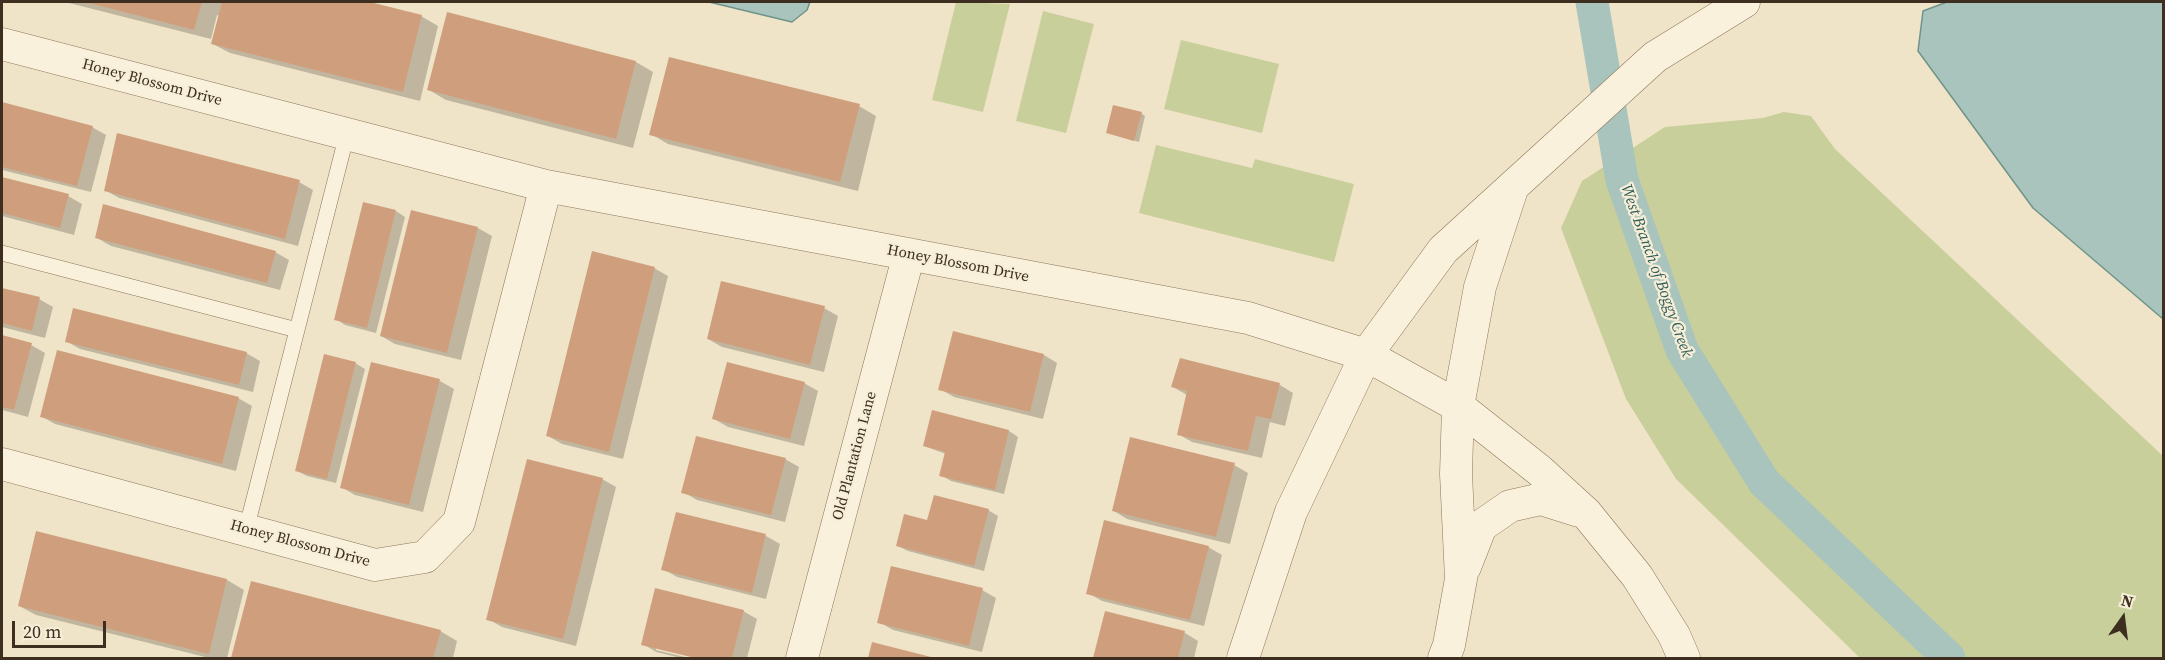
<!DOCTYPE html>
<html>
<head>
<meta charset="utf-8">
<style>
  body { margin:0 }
  #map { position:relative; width:2165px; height:660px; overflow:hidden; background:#f0e4c8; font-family:"Source Serif 4",serif }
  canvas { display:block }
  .frame { position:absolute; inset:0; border:3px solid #3d2e20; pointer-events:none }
  .north { position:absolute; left:2093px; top:588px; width:60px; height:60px; -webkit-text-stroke:4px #f7eed8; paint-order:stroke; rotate:14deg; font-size:16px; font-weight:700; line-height:24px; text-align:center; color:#3d2e20 }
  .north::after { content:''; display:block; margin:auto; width:21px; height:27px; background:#3d2e20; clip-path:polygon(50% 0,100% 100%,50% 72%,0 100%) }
  .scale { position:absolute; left:12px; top:621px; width:94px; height:27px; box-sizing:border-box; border:3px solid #3d2e20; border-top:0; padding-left:8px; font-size:18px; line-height:21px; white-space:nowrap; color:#3d2e20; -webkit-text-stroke:4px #f7eed8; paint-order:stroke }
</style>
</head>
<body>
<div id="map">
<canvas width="2165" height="660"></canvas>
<div class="frame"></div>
<div class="north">N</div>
<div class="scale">20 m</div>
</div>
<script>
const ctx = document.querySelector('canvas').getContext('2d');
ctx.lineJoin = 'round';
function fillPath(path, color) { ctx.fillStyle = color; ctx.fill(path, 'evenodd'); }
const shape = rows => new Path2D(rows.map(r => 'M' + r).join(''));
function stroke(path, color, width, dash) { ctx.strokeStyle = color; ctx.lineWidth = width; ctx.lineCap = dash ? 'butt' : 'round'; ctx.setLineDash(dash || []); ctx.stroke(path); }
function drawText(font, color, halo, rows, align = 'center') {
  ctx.font = font + ' "Source Serif 4",serif'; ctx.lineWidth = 4.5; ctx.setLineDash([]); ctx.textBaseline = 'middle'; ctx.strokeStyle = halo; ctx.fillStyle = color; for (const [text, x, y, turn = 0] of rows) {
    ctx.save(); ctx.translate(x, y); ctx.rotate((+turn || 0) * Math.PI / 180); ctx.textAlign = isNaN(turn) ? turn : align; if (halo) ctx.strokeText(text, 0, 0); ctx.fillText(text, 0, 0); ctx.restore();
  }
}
fillPath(shape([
  [956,2,1010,4,983,112,932,100],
  [1043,11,1094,24,1066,133,1016,121],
  [1181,40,1279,64,1262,133,1164,109],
  [1784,112,1811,116,1835,149,2163,456,2163,658,1860,658,1676,479,1626,399,1561,228,1582,181,1665,127,1763,118],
  [1156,145,1252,168,1255,159,1354,184,1334,262,1139,213]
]), '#c9cf9b');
const water = shape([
  [709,2,810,2,807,10,792,22,709,2],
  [1947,2,2163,2,2163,319,2033,208,1918,51,1923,11,1947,2]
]);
fillPath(water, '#a9c4bc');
stroke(water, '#6f938a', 1.5);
fillPath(shape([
  [65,2,364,2,421,16,438,26,420,101,230,53,213,44,220,16,217,15,211,39],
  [448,14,636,62,653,72,633,148,446,100,429,90],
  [2,104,92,127,106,135,91,192,2,170],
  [859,106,876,116,858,191,668,144,651,134],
  [1141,113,1145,116,1139,142,1108,133],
  [2,179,68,196,82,204,74,235,2,216],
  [299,182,313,190,298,246,119,198,105,190],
  [396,211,405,217,376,333,345,325,336,319],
  [412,212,478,228,492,236,461,360,395,344,381,336],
  [97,238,275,252,289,260,280,290,111,246],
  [654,268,668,276,623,459,562,444,548,436],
  [2,289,39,299,53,307,45,338,2,327],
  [824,308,838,316,824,372,722,347,708,339],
  [2,337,31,345,45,353,28,417,2,410],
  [66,341,246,353,260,361,253,392,80,349],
  [1044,355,1057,363,1043,419,954,397,940,389],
  [1182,360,1280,385,1293,393,1285,426,1270,422,1262,458,1192,442,1178,434,1187,395,1173,387],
  [355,363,365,369,336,483,307,476,297,471],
  [372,364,440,381,454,389,423,512,355,495,341,487],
  [804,383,818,391,804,446,728,427,714,419],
  [238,398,252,406,236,471,55,424,41,416],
  [933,412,1009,431,1018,437,1004,494,951,481,941,475,946,454,924,446],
  [785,459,799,467,785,522,697,500,683,492],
  [1234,465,1248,473,1230,544,1127,519,1114,511],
  [602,479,616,487,576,646,502,627,488,619],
  [988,510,998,516,984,571,908,551,898,546,929,522],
  [677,514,766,536,780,544,766,599,677,577,663,569],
  [37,533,227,580,244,590,227,658,209,658,36,615,19,606],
  [1208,547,1222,555,1204,626,1102,601,1088,593],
  [252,583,440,631,457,641,453,658,233,658],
  [982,590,996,598,982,652,893,630,879,622],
  [743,611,757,619,747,658,701,658,656,647,656,650,689,658,681,658,656,652,643,644],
  [1106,613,1185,633,1198,641,1194,658,1094,658],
  [873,644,932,658,870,658]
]), '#0003');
stroke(shape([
  [1592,2,1622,180,1682,350,1764,482,1949,658]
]), '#a9c4bc', 33);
fillPath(shape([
  [85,2,202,2,194,30],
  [222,2,370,2,422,15,403,92,211,44],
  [447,12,636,61,616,139,427,90],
  [669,57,860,104,840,182,649,135],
  [2,102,93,126,77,186,2,167],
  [1113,105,1142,112,1134,141,1106,133],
  [117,133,300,180,285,239,104,191],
  [2,177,69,194,60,228,2,213],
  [363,202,396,210,367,328,334,320],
  [103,204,276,251,267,283,95,238],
  [411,210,478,227,447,353,380,336],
  [592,251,655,267,609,452,546,436],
  [721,281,825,306,810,365,707,339],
  [2,288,40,297,32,331,2,323],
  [73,308,247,352,239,385,65,342],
  [953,331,1044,354,1030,412,938,390],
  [2,335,32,343,14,410,2,407],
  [57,350,239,397,222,464,40,417],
  [324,354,356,362,327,479,295,471],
  [1180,358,1280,383,1271,419,1256,416,1248,451,1177,435,1187,391,1171,387],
  [371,362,440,379,409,505,340,488],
  [727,362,805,382,790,439,712,419],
  [932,410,1009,430,995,490,939,476,945,452,923,446],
  [696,436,786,458,771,515,681,493],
  [1130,437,1235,463,1216,537,1112,511],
  [527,459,603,478,563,639,486,620],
  [934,495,989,509,974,566,896,546,904,514,927,520],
  [676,512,766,534,752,593,661,570],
  [1104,520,1209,546,1190,620,1086,594],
  [36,531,227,579,209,654,18,606],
  [891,566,983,588,969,646,877,623],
  [251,581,441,630,433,658,231,658],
  [655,588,744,610,732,658,695,658,641,645],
  [1105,611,1185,631,1178,658,1093,658],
  [872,642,935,658,868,658]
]), '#cf9f7d');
const service = shape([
  [2,253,297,330],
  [246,530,347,134]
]);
const minor = shape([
  [2,44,546,186,1248,318,1366,355,1458,406,1539,470,1586,513,1637,576,1674,635,1684,658],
  [2,464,375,565,425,557,459,522,546,186],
  [1465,567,1481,526,1510,506,1541,499,1579,511],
  [802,658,909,254],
  [1243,658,1291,512,1366,355,1443,250,1655,57,1744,2],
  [1444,658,1449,645,1461,579,1456,474,1458,406,1480,287,1512,189]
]);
stroke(service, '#8d765c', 16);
stroke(minor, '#8d765c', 33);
stroke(service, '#faf1dc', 15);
stroke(minor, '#faf1dc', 32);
drawText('15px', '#3d2e20', '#f7eed8', [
  ["Honey Blossom Drive",152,83,15],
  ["Honey Blossom Drive",958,264,11],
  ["Old Plantation Lane",855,456,-75],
  ["Honey Blossom Drive",300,544,15]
]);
drawText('italic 16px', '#2f5d5a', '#f7eed8', [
  ["West Branch of Boggy Creek",1656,271,70]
]);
</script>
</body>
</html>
